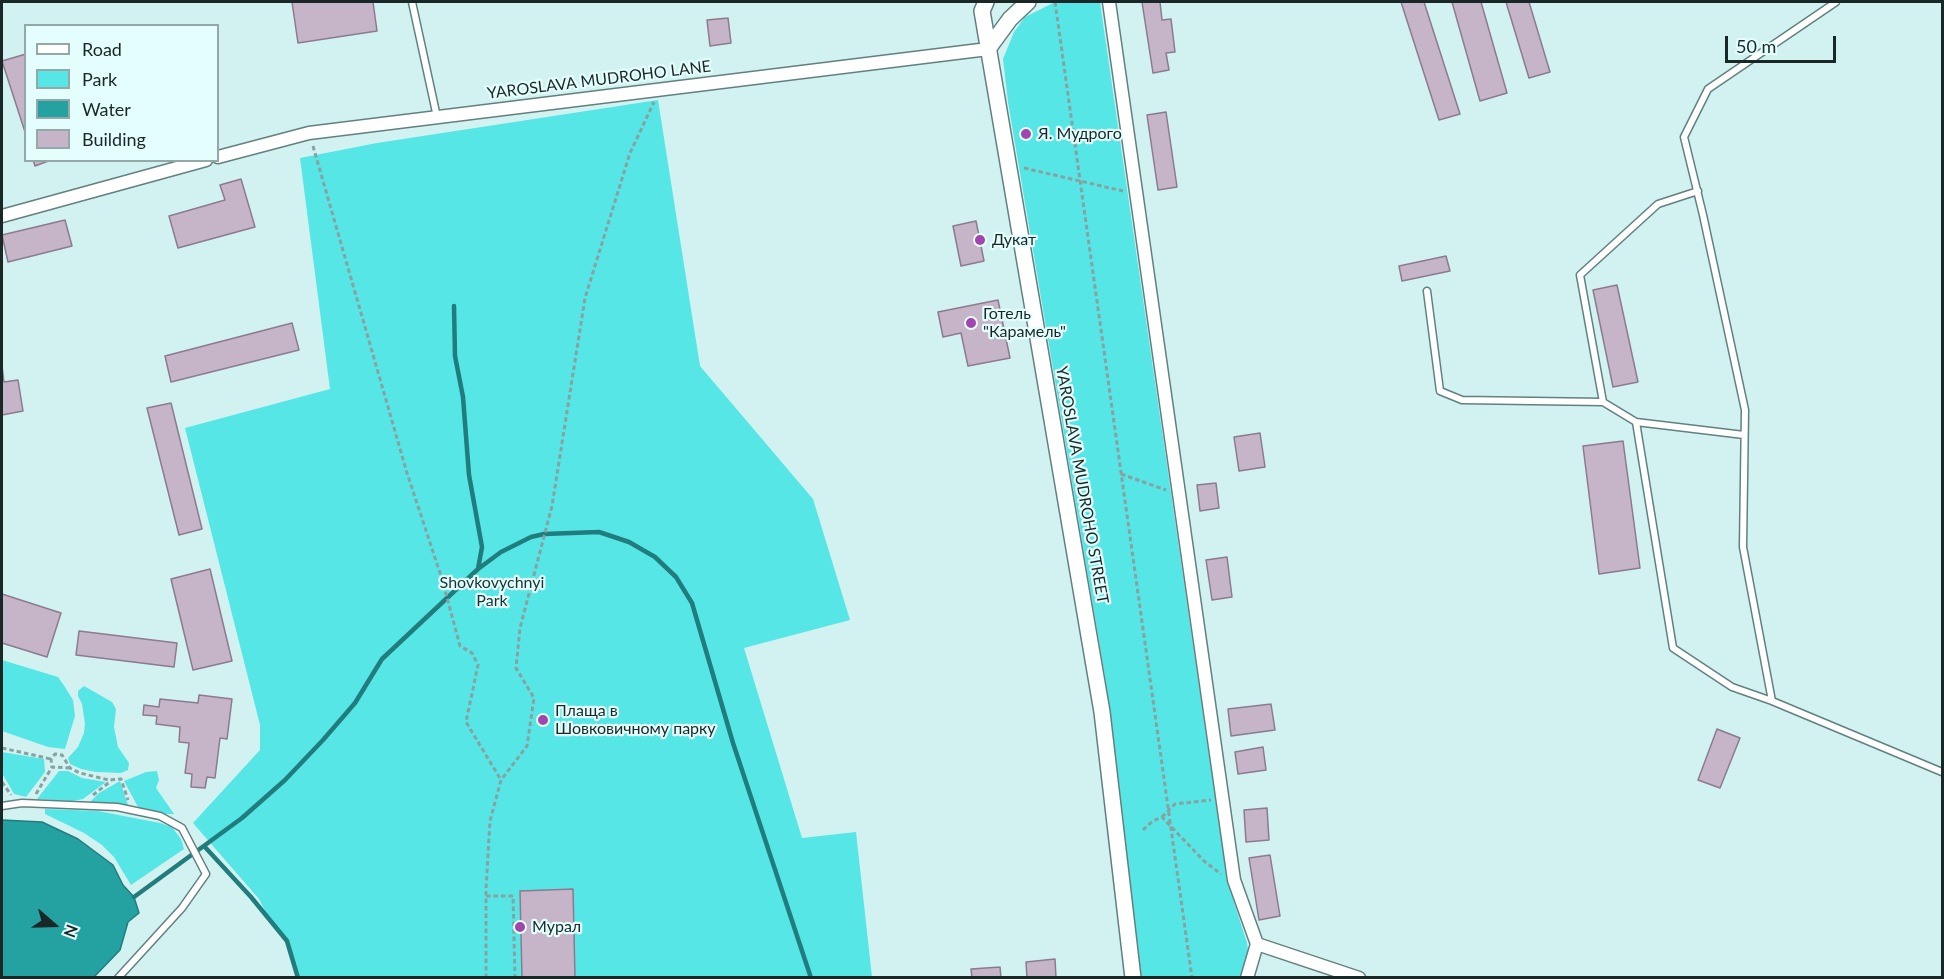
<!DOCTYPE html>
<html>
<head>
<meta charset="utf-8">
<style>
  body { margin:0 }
  #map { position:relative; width:1944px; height:979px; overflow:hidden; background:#d1f2f1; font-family:Lato,sans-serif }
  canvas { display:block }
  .frame { position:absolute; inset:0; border:3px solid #1a2727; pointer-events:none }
  .legend { position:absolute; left:24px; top:24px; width:195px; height:138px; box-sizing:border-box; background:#e3fefd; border:2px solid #93a8a7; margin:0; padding:8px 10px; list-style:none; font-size:18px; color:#1a2727 }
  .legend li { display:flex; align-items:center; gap:12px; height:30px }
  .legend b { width:30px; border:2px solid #93a8a7 }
  .north { position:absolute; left:24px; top:895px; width:60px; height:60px; -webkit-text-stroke:4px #e3fefd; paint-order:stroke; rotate:110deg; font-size:16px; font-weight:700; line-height:24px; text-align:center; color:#1a2727 }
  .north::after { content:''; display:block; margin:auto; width:21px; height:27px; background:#1a2727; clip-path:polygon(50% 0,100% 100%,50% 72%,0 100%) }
  .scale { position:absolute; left:1725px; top:36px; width:111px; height:27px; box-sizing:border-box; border:3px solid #1a2727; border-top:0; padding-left:8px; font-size:18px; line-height:21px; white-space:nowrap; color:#1a2727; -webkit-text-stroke:4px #e3fefd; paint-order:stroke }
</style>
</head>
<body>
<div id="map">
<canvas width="1944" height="979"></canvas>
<div class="frame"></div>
<ul class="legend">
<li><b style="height:8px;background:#fff"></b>Road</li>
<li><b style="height:16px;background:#56e6e6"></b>Park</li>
<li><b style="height:16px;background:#24a2a2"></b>Water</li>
<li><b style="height:16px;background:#c6b4c8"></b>Building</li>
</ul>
<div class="north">N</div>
<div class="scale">50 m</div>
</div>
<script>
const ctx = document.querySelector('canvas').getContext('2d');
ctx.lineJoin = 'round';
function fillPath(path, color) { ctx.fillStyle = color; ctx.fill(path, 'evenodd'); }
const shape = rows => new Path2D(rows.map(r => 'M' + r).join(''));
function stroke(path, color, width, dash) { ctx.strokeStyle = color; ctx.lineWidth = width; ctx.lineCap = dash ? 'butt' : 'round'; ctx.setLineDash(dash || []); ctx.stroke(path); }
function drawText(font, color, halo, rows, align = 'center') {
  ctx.font = font + ' Lato,sans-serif'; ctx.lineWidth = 4.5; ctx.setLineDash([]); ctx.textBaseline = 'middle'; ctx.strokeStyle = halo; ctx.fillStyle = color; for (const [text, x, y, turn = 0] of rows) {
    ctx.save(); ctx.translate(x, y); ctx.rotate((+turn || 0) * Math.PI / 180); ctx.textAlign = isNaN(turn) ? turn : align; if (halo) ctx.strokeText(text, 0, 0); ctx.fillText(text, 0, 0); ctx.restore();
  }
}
fillPath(shape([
  [1055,2,1100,2,1227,880,1247,943,1249,956,1241,977,1140,977,1105,677,1008,102,1003,59,1014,32,1025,17],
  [658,100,700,366,813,499,850,620,744,648,802,838,856,832,872,977,296,977,287,941,269,919,259,899,193,823,260,750,260,725,185,428,330,389,300,158,377,143],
  [2,660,58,677,65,687,73,700,75,716,65,749,48,747,2,731],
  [84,686,112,702,116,709,114,727,118,747,129,763,128,770,121,773,96,772,81,769,70,764,68,758,78,747,84,733,85,724,82,704,78,696,78,691],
  [2,752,44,759,45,772,26,797,14,794,2,773],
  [59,771,68,771,82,778,106,782,83,799,72,801,37,799],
  [157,771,159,780,156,788,174,814,160,814,138,807,124,781,146,772],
  [120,781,128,805,89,803,99,793],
  [45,809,98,811,160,823,172,827,181,839,184,849,131,885,114,857,102,845,84,833,45,814]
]), '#56e6e6');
const water = shape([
  [2,820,42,822,78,839,113,865,123,885,134,897,139,913,128,922,120,950,94,977,2,977,2,820]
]);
fillPath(water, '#24a2a2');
stroke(water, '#217d7d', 1.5);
stroke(shape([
  [478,569,501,552,531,537,544,534,599,532,629,542,655,557,676,577,692,603,733,743,811,978],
  [204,846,251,897,287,941,298,978],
  [134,897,242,818,285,780,323,740,355,703,382,659,478,569,482,547,469,475,463,397,455,356,454,306]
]), '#217d7d', 4.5);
const building = shape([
  [292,2,373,2,377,31,298,43,292,2],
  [1142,2,1160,2,1162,20,1171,19,1175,52,1166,53,1169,70,1153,73,1142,2],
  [1401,2,1424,2,1460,114,1439,120,1401,2],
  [1452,2,1481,2,1507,93,1480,101,1452,2],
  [1506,2,1529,2,1550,72,1529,78,1506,2],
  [728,18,731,43,710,46,707,20,728,18],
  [26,54,26,135,2,61,26,54],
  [1166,112,1177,187,1158,190,1147,115,1166,112],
  [33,160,51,160,35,166,33,160],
  [241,179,255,227,178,248,169,216,225,200,220,185,241,179],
  [65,220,72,246,8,262,2,235,65,220],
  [976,221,984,261,961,266,953,226,976,221],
  [1446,256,1450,271,1402,281,1399,266,1446,256],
  [1617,285,1638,382,1613,387,1593,290,1617,285],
  [998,300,1010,358,968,366,961,333,943,337,938,312,998,300],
  [292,323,299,350,171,382,165,356,292,323],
  [2,366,4,382,18,380,23,411,2,415,2,366],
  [171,403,202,529,179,535,147,408,171,403],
  [1260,433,1265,467,1239,471,1234,437,1260,433],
  [1623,441,1640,568,1599,574,1583,446,1623,441],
  [1216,483,1219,508,1200,511,1197,485,1216,483],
  [1227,557,1232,597,1212,600,1206,560,1227,557],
  [210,569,232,661,193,670,171,579,210,569],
  [2,594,61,613,47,657,2,643,2,594],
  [79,631,177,643,174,667,76,655,79,631],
  [199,695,232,699,227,739,220,738,215,778,207,777,205,788,191,787,192,774,185,773,189,743,179,742,180,727,156,724,157,716,143,715,144,705,159,707,160,699,198,703,199,695],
  [1271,704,1275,730,1231,736,1228,709,1271,704],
  [1717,729,1740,738,1720,788,1698,780,1717,729],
  [1263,747,1266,770,1238,774,1235,752,1263,747],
  [1267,808,1269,840,1246,842,1244,810,1267,808],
  [1270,855,1280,916,1259,920,1249,858,1270,855],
  [573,889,575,978,522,978,520,891,573,889],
  [1055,959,1056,978,1027,978,1026,962,1055,959],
  [1000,967,1001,978,972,978,971,969,1000,967]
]);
fillPath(building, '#c6b4c8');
stroke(building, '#8c7b8e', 1.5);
const service = shape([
  [412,2,437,117],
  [1427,291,1440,391,1462,400,1603,402,1636,422,1744,435],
  [1603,402,1580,275,1658,204,1698,191],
  [1636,422,1673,648,1732,687,1772,701,1942,772],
  [1772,701,1743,547,1745,410,1703,215,1684,137,1708,89,1836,2],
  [2,806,22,803,117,807,160,816,182,828,206,874,182,908,118,978]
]);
const minor = shape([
  [1109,2,1234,880,1257,944,1247,978],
  [218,157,309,133,988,49],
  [2,216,206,160],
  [1257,944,1359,978]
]);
const tertiary = shape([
  [986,2,982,11,1102,712,1133,978],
  [988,49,1010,19,1028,2]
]);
stroke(service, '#62807f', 9);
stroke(minor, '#62807f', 15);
stroke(tertiary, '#62807f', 18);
stroke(shape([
  [1055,2,1192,978],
  [313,146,407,473,442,579,460,646,472,653,478,665,466,722,501,780],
  [1024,168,1123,191],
  [1121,474,1166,490],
  [2,748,51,759],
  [70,768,52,767,51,759,55,754,62,755,70,768,80,773,109,780,121,779,128,800],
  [2,782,11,795],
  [36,794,52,767],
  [93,795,111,781],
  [1162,817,1175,804,1211,800],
  [1143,830,1153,821,1162,817,1204,861,1221,874],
  [486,896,513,896,515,978],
  [486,978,486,889,490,821,501,780,527,746,534,698,516,668,520,628,552,506,585,298,630,153,654,102]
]), '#88a1a1', 3, [4.5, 3]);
stroke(service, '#fff', 6);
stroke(minor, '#fff', 12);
stroke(tertiary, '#fff', 15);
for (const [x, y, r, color] of [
  [1026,134,6,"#a245af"],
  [980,240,6,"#a245af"],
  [971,323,6,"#a245af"],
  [543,720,6,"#a245af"],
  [520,927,6,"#a245af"]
]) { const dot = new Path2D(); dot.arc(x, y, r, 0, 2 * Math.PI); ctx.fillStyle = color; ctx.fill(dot); stroke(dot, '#e3fefd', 2); }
drawText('16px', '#1a2727', '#e3fefd', [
  ["YAROSLAVA MUDROHO LANE",599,80,-7],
  ["YAROSLAVA MUDROHO STREET",1082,485,80]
]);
drawText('16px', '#1a2727', '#e3fefd', [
  ["Я. Мудрого",1038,134],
  ["Дукат",992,240],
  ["Готель",983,314],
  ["\"Карамель\"",983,332],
  ["Плаща в",555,711],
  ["Шовковичному парку",555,729],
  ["Мурал",532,927]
], 'left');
drawText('16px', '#183232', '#e3fefd', [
  ["Shovkovychnyi",492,583],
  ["Park",492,601]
]);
</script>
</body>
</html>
